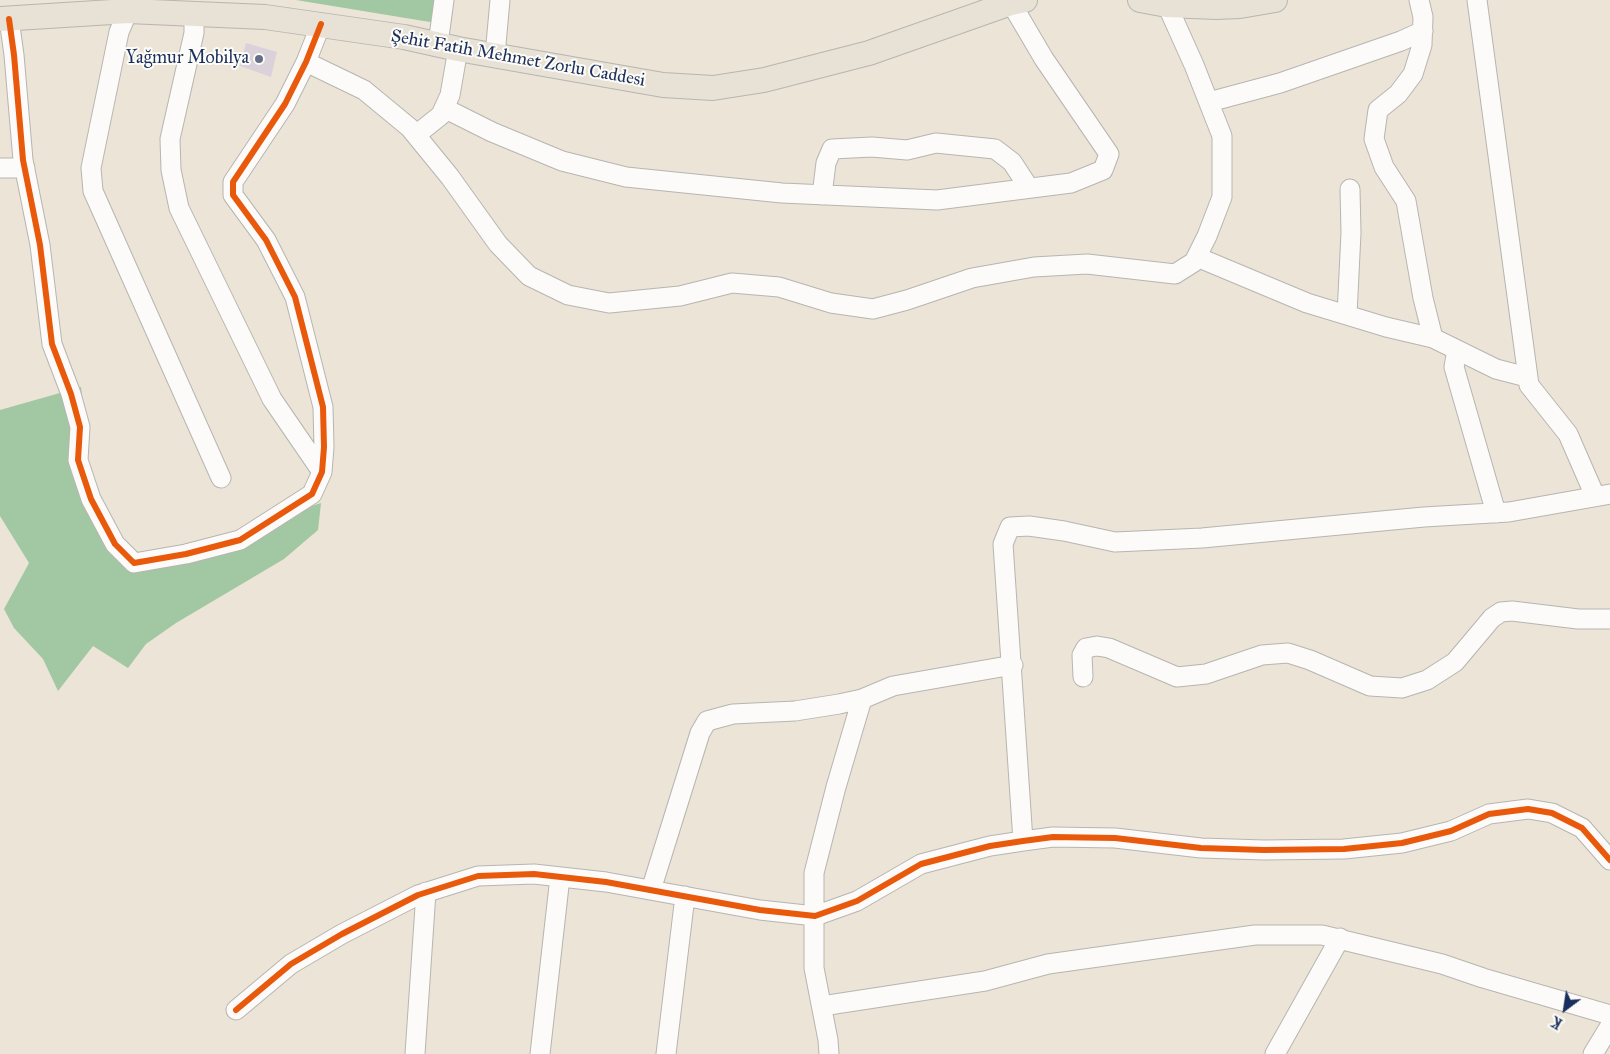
<!DOCTYPE html>
<html>
<head>
<meta charset="utf-8">
<style>
  body { margin:0 }
  #map { position:relative; width:1610px; height:1054px; overflow:hidden; background:#ebe4d7; font-family:"IM FELL Great Primer",serif }
  canvas { display:block }
  .north { position:absolute; left:1540px; top:984px; width:50px; height:50px; -webkit-text-stroke:4px #fdfcf7; paint-order:stroke; rotate:211deg; font-size:14px; font-weight:700; line-height:20px; text-align:center; color:#1b2f5e }
  .north::after { content:''; display:block; margin:auto; width:18px; height:22px; background:#1b2f5e; clip-path:polygon(50% 0,100% 100%,50% 72%,0 100%) }
</style>
</head>
<body>
<div id="map">
<canvas width="1610" height="1054"></canvas>
<div class="north">K</div>
</div>
<script>
const ctx = document.querySelector('canvas').getContext('2d');
ctx.lineJoin = 'round';
function fillPath(path, color) { ctx.fillStyle = color; ctx.fill(path, 'evenodd'); }
const shape = rows => new Path2D(rows.map(r => 'M' + r).join(''));
function stroke(path, color, width, dash) { ctx.strokeStyle = color; ctx.lineWidth = width; ctx.lineCap = dash ? 'butt' : 'round'; ctx.setLineDash(dash || []); ctx.stroke(path); }
function drawText(font, color, halo, rows, align = 'center') {
  ctx.font = font + ' "IM FELL Great Primer",serif'; ctx.lineWidth = 4; ctx.setLineDash([]); ctx.textBaseline = 'middle'; ctx.strokeStyle = halo; ctx.fillStyle = color; for (const [text, x, y, turn = 0] of rows) {
    ctx.save(); ctx.translate(x, y); ctx.rotate((+turn || 0) * Math.PI / 180); ctx.textAlign = isNaN(turn) ? turn : align; if (halo) ctx.strokeText(text, 0, 0); ctx.fillText(text, 0, 0); ctx.restore();
  }
}
fillPath(shape([
  [296,0,446,0,436,23],
  [81,387,85,426,79,467,110,554,136,567,172,560,248,527,321,503,318,530,284,559,176,623,146,644,128,668,93,646,58,691,43,659,14,628,4,609,29,563,0,516,0,410]
]), '#a2c7a3');
fillPath(shape([
  [246,43,277,52,271,77,240,66]
]), '#dbd1da');
const minor = shape([
  [1419,0,1423,17,1422,45,1413,74,1398,94,1378,110,1374,139,1384,167,1406,201,1423,298,1433,338],
  [1477,0,1529,385,1568,434,1595,496],
  [128,11,119,32,91,168,93,191,221,478],
  [194,14,194,33,170,139,171,170,179,208,272,399,322,472],
  [9,19,14,55,23,160,40,245,52,344,71,394,80,427,78,460,91,499,115,544,134,563,186,554,240,540,312,494,322,472,324,447,323,407,295,297,266,240,233,195,233,182,285,104,306,62,321,24],
  [438,44,444,0],
  [495,55,500,0],
  [306,62,364,90,410,128,450,177,498,244,529,276,568,295,609,303,680,296,732,283,779,287,831,303,873,309,907,300,972,278,1034,267,1087,264,1175,274,1194,262,1207,236,1222,197,1222,136,1194,65,1167,5],
  [1209,102,1280,83,1401,41,1423,31],
  [444,108,492,132,562,161,626,177,782,193,937,200,1071,183,1103,170,1109,154,1044,59,1011,3],
  [416,135,441,115,450,95,458,49],
  [0,168,25,168],
  [822,195,826,163,832,149,872,147,907,150,936,143,995,149,1012,162,1029,188],
  [1197,257,1307,303,1386,327,1433,338,1496,369,1527,377],
  [1347,315,1351,233,1350,189],
  [1457,350,1454,367,1496,513],
  [1083,677,1082,655,1086,648,1097,646,1109,648,1177,677,1206,674,1262,655,1288,653,1310,660,1370,686,1402,688,1427,680,1455,662,1492,618,1501,612,1512,611,1578,619,1610,619],
  [1023,841,1003,544,1010,527,1029,526,1064,531,1115,542,1202,538,1424,517,1509,512,1610,494],
  [651,890,700,733,707,721,733,714,795,711,839,704,862,699,893,686,1013,665],
  [822,1006,985,981,1048,964,1255,935,1322,935,1442,964,1483,978,1610,1015],
  [236,1010,291,964,342,934,418,895,478,876,534,874,606,882,760,910,815,916,857,901,921,864,990,846,1023,841,1053,837,1115,838,1201,848,1264,850,1344,849,1402,843,1451,831,1489,814,1528,809,1552,813,1582,828,1610,860],
  [415,1054,426,892],
  [540,1054,560,877],
  [666,1054,685,896],
  [829,1054,828,1040,814,968,814,873,836,787,862,699],
  [1275,1054,1340,938],
  [1593,1054,1610,1026]
]);
const major = shape([
  [1140,0,1167,5,1216,7,1240,6,1275,0],
  [0,19,128,11,265,17,404,37,458,49,663,85,713,88,764,80,869,53,1011,3,1025,0]
]);
stroke(minor, '#b7b5b0', 21);
stroke(major, '#b7b5b0', 26);
stroke(minor, '#fcfbf9', 19);
stroke(major, '#e8e1d5', 24);
stroke(shape([
  [9,19,14,55,23,160,40,245,52,344,71,394,80,427,78,460,91,499,115,544,134,563,186,554,240,540,312,494,322,472,324,447,323,407,295,297,266,240,233,195,233,182,285,104,306,62,321,24],
  [236,1010,291,964,342,934,418,895,478,876,534,874,606,882,760,910,815,916,857,901,921,864,990,846,1023,841,1053,837,1115,838,1201,848,1264,850,1344,849,1402,843,1451,831,1489,814,1528,809,1552,813,1582,828,1610,860]
]), '#e8590c', 6);
for (const [x, y, r, color] of [
  [259,59,5,"#646e88"]
]) { const dot = new Path2D(); dot.arc(x, y, r, 0, 2 * Math.PI); ctx.fillStyle = color; ctx.fill(dot); stroke(dot, '#fdfcf7', 2); }
drawText('18px', '#1b2f5e', '#fdfcf7', [
  ["Yağmur Mobilya",249,59]
], 'right');
drawText('18px', '#1b2f5e', '#fdfcf7', [
  ["Şehit Fatih Mehmet Zorlu Caddesi",518,59,10]
]);
</script>
</body>
</html>
